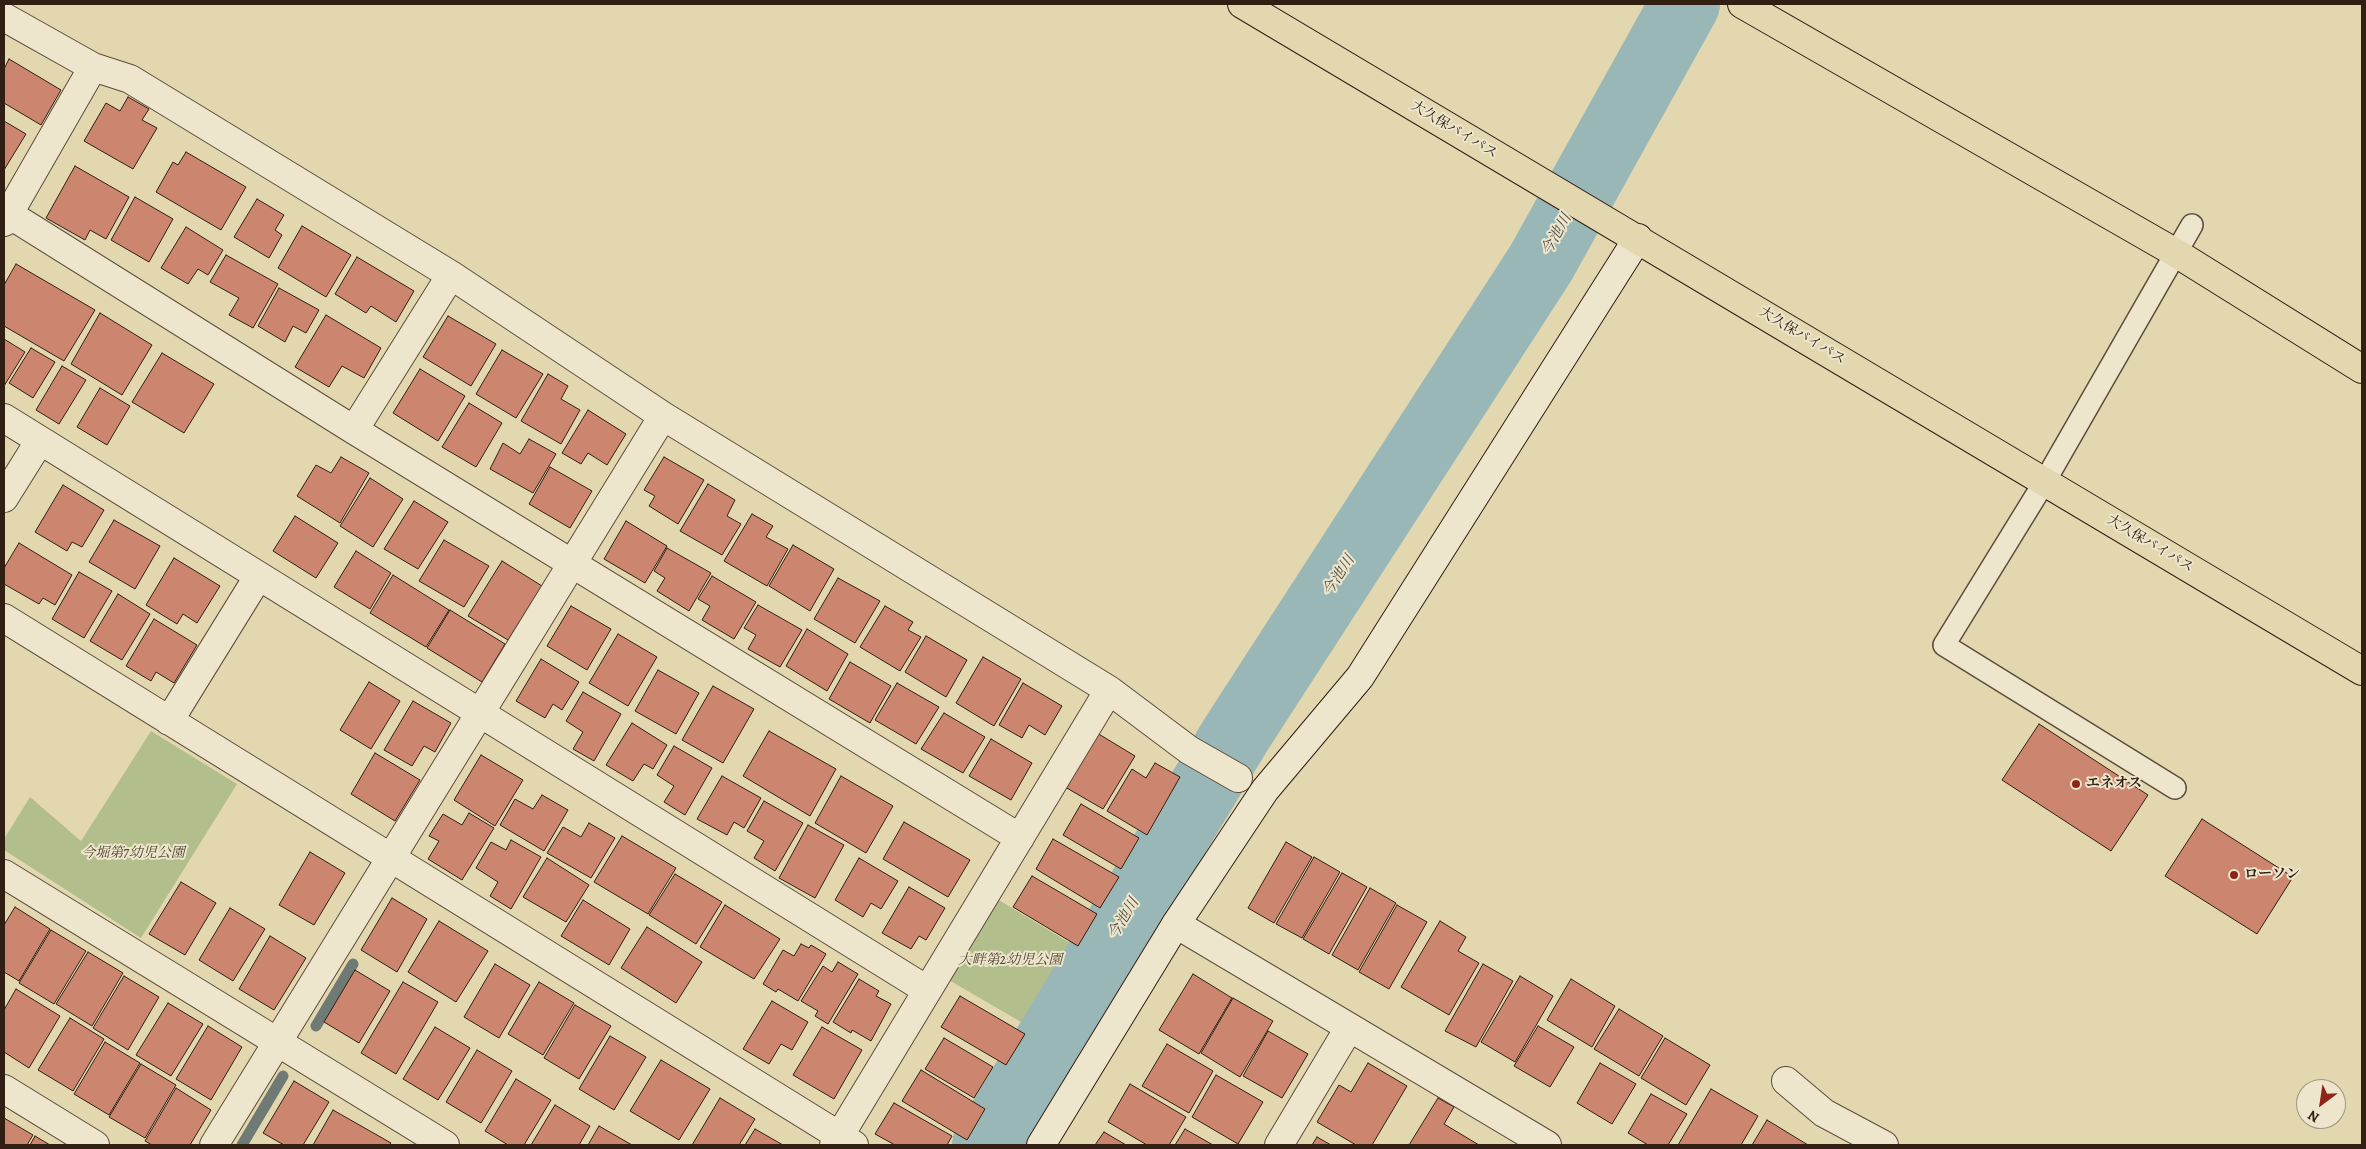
<!DOCTYPE html>
<html>
<head>
<meta charset="utf-8">
<style>
  body { margin:0 }
  #map { position:relative; width:2366px; height:1149px; overflow:hidden; background:#e3d7b0; font-family:Alegreya,serif }
  canvas { display:block }
  .frame { position:absolute; inset:0; border:5px solid #301f12; pointer-events:none }
  .north { position:absolute; left:2296px; top:1079px; width:50px; height:50px; box-sizing:border-box; background:#ede5cc; border:1px solid #a19682; border-radius:50%; rotate:211deg; font-size:14px; font-weight:700; line-height:20px; text-align:center; color:#301f12 }
  .north::after { content:''; display:block; margin:auto; width:18px; height:22px; background:#8f2418; clip-path:polygon(50% 0,100% 100%,50% 72%,0 100%) }
</style>
</head>
<body>
<div id="map">
<canvas width="2366" height="1149"></canvas>
<div class="frame"></div>
<div class="north">N</div>
</div>
<script>
const ctx = document.querySelector('canvas').getContext('2d');
ctx.lineJoin = 'round';
function fillPath(path, color) { ctx.fillStyle = color; ctx.fill(path, 'evenodd'); }
const shape = rows => new Path2D(rows.map(r => 'M' + r).join(''));
function stroke(path, color, width, dash) { ctx.strokeStyle = color; ctx.lineWidth = width; ctx.lineCap = dash ? 'butt' : 'round'; ctx.setLineDash(dash || []); ctx.stroke(path); }
function drawText(font, color, halo, rows, align = 'center') {
  ctx.font = font + ' Alegreya,"Noto Serif JP",serif'; ctx.lineWidth = 4; ctx.setLineDash([]); ctx.textBaseline = 'middle'; ctx.strokeStyle = halo; ctx.fillStyle = color; for (const [text, x, y, turn = 0] of rows) {
    ctx.save(); ctx.translate(x, y); ctx.rotate((+turn || 0) * Math.PI / 180); ctx.textAlign = isNaN(turn) ? turn : align; if (halo) ctx.strokeText(text, 0, 0); ctx.fillText(text, 0, 0); ctx.restore();
  }
}
fillPath(shape([
  [151,731,237,784,141,938,4,850,4,839,30,797,81,841],
  [992,896,1080,949,1033,1029,942,976]
]), '#b2bf8d');
stroke(shape([
  [316,1026,353,964],
  [242,1145,283,1076]
]), '#707a75', 11);
stroke(shape([
  [987,1145,1237,733,1541,263,1685,4]
]), '#9ab7b7', 70);
const building = shape([
  [9,59,61,90,41,125,4,103,4,69,9,59],
  [128,97,149,109,142,120,157,128,133,169,84,141,106,103,120,111,128,97],
  [4,121,26,134,4,170,4,121],
  [186,152,246,187,221,230,156,192,173,162,178,165,186,152],
  [75,166,129,197,106,239,90,230,85,240,46,218,75,166],
  [135,197,173,219,149,262,111,240,135,197],
  [257,199,284,215,275,230,282,235,269,258,234,237,257,199],
  [302,226,351,255,326,297,278,268,302,226],
  [186,227,223,250,208,275,198,269,188,284,161,268,186,227],
  [226,255,278,284,253,328,229,315,239,298,210,282,226,255],
  [357,257,414,291,396,322,371,306,366,313,335,294,357,257],
  [16,264,95,310,64,361,4,326,4,285,16,264],
  [279,288,319,310,306,333,293,326,285,342,258,326,279,288],
  [100,313,152,345,122,395,71,364,100,313],
  [326,315,381,348,364,378,342,366,329,387,295,367,326,315],
  [448,316,496,344,471,386,423,357,448,316],
  [4,339,25,352,4,386,4,339],
  [31,348,55,362,33,398,9,383,31,348],
  [502,350,543,374,516,418,476,394,502,350],
  [162,353,214,384,184,433,132,402,162,353],
  [62,366,86,380,59,424,36,410,62,366],
  [420,369,465,396,438,441,393,413,420,369],
  [548,374,568,386,561,399,580,410,561,444,521,421,548,374],
  [100,388,130,406,107,445,77,427,100,388],
  [469,403,502,423,476,467,442,447,469,403],
  [588,410,626,434,607,465,588,453,581,464,562,453,588,410],
  [529,439,556,454,533,493,490,469,503,443,520,454,529,439],
  [341,457,369,473,340,523,297,496,316,465,331,473,341,457],
  [664,457,704,480,678,524,649,506,655,496,644,490,664,457],
  [550,467,592,491,570,528,529,504,550,467],
  [370,478,403,499,373,547,340,526,370,478],
  [708,484,735,500,727,516,741,524,722,555,680,531,708,484],
  [63,485,104,510,82,547,72,542,67,551,35,532,63,485],
  [414,501,448,522,418,569,384,549,414,501],
  [752,514,773,526,766,537,788,549,767,586,724,561,752,514],
  [295,516,338,543,316,578,273,551,295,516],
  [114,520,160,546,135,589,89,562,114,520],
  [626,521,667,546,645,583,604,559,626,521],
  [444,540,489,566,464,607,419,581,444,540],
  [19,543,72,575,55,605,43,598,39,604,4,584,4,568,19,543],
  [793,545,834,569,810,611,769,586,793,545],
  [667,548,711,573,689,611,657,591,665,578,654,571,667,548],
  [356,551,391,573,370,609,334,587,356,551],
  [174,558,220,586,197,623,183,614,177,624,146,605,174,558],
  [502,561,542,586,508,640,468,616,502,561],
  [79,572,112,591,84,638,52,619,79,572],
  [393,575,449,610,426,647,370,613,393,575],
  [712,576,756,602,734,639,702,620,710,606,698,599,712,576],
  [838,578,880,601,855,643,814,619,838,578],
  [118,594,150,614,122,660,90,641,118,594],
  [758,605,802,630,780,667,748,649,756,635,744,628,758,605],
  [571,606,611,629,587,670,547,646,571,606],
  [885,606,913,622,908,630,921,637,900,671,860,647,885,606],
  [450,610,505,644,482,682,427,648,450,610],
  [154,619,197,645,174,683,156,672,151,681,126,666,154,619],
  [807,629,848,654,827,691,786,666,807,629],
  [618,634,657,657,628,706,589,683,618,634],
  [926,636,967,660,946,697,905,672,926,636],
  [983,657,1021,679,994,726,956,703,983,657],
  [541,659,579,682,562,710,553,704,545,718,516,701,541,659],
  [850,662,891,686,870,723,829,699,850,662],
  [658,670,699,693,676,734,635,711,658,670],
  [369,682,400,701,371,749,340,730,369,682],
  [897,683,939,707,916,744,875,720,897,683],
  [1023,683,1062,706,1045,735,1029,725,1022,738,999,725,1023,683],
  [713,686,754,709,723,763,682,740,713,686],
  [583,692,621,714,594,761,573,749,583,732,566,721,583,692],
  [413,701,451,723,435,752,424,746,412,766,384,750,413,701],
  [944,713,985,737,963,773,921,749,944,713],
  [632,723,667,745,653,769,644,764,633,781,606,765,632,723],
  [2039,724,2148,795,2111,851,2002,780,2039,724],
  [769,731,836,769,810,816,743,776,769,731],
  [1097,733,1135,756,1103,809,1065,787,1097,733],
  [991,739,1032,763,1011,800,969,776,991,739],
  [674,746,712,768,685,815,664,802,674,786,657,775,674,746],
  [375,753,420,780,395,821,351,794,375,753],
  [481,755,523,780,495,826,454,800,481,755],
  [1155,763,1180,777,1147,835,1107,811,1132,769,1146,778,1155,763],
  [722,776,761,798,744,828,734,822,727,835,697,819,722,776],
  [841,776,893,806,866,853,815,823,841,776],
  [542,795,568,810,544,851,500,825,515,799,533,809,542,795],
  [764,801,803,823,775,871,754,858,764,841,747,831,764,801],
  [1081,804,1139,838,1121,869,1063,835,1081,804],
  [469,813,494,828,462,880,428,859,439,841,429,836,443,814,462,825,469,813],
  [2202,819,2293,877,2257,934,2165,876,2202,819],
  [904,822,970,860,948,897,883,859,904,822],
  [589,823,615,838,591,878,547,853,563,827,581,837,589,823],
  [808,825,844,845,815,898,779,878,808,825],
  [622,836,676,868,648,914,594,882,622,836],
  [1053,839,1119,877,1100,908,1036,869,1053,839],
  [511,840,541,857,511,909,490,896,498,882,476,868,491,842,506,850,511,840],
  [1286,842,1312,857,1274,923,1248,908,1286,842],
  [310,852,345,873,314,925,279,905,310,852],
  [1314,857,1340,872,1302,938,1276,924,1314,857],
  [547,858,589,885,566,922,523,897,547,858],
  [859,858,898,881,881,909,871,903,863,917,835,900,859,858],
  [1342,873,1367,887,1329,954,1303,939,1342,873],
  [675,874,722,902,696,944,649,915,675,874],
  [1032,876,1097,914,1078,946,1013,907,1032,876],
  [181,882,216,903,185,955,149,934,181,882],
  [909,887,945,908,926,940,919,936,911,949,882,933,909,887],
  [1370,888,1396,903,1358,970,1332,955,1370,888],
  [392,898,427,919,397,972,361,950,392,898],
  [583,900,630,929,609,965,561,936,583,900],
  [725,905,780,939,754,979,700,947,725,905],
  [1397,905,1427,922,1389,989,1359,972,1397,905],
  [15,907,50,929,19,981,4,972,4,925,15,907],
  [230,908,265,929,233,981,199,960,230,908],
  [439,921,488,951,456,1002,408,972,439,921],
  [1440,921,1466,937,1458,951,1479,963,1449,1015,1401,987,1440,921],
  [647,927,702,962,676,1003,621,968,647,927],
  [51,930,86,951,54,1004,19,983,51,930],
  [270,936,306,958,274,1010,239,989,270,936],
  [801,944,809,948,811,945,826,954,798,1001,778,989,776,992,763,984,783,950,794,956,801,944],
  [88,952,123,973,92,1026,56,1004,88,952],
  [838,962,858,974,828,1024,815,1016,818,1011,801,1001,823,966,832,972,838,962],
  [495,964,530,985,499,1038,464,1017,495,964],
  [1483,964,1513,981,1476,1047,1445,1031,1483,964],
  [355,970,390,991,359,1043,324,1022,355,970],
  [1193,974,1232,998,1199,1054,1159,1030,1193,974],
  [124,976,159,997,128,1050,93,1028,124,976],
  [1520,976,1553,996,1515,1062,1481,1042,1520,976],
  [859,979,879,991,876,996,891,1004,871,1041,852,1030,851,1033,833,1022,859,979],
  [1571,979,1615,1006,1592,1047,1547,1020,1571,979],
  [403,982,438,1002,396,1074,361,1053,403,982],
  [539,982,574,1003,543,1055,508,1034,539,982],
  [16,989,60,1016,29,1068,4,1052,4,1010,16,989],
  [960,996,1025,1034,1006,1065,941,1027,960,996],
  [1233,998,1273,1021,1240,1077,1201,1053,1233,998],
  [772,1001,808,1022,792,1050,781,1044,769,1064,743,1049,772,1001],
  [168,1003,203,1024,171,1076,136,1055,168,1003],
  [575,1005,611,1026,579,1079,544,1058,575,1005],
  [1619,1009,1663,1036,1639,1076,1594,1049,1619,1009],
  [70,1018,104,1039,73,1091,38,1070,70,1018],
  [208,1026,242,1047,211,1100,176,1079,208,1026],
  [1538,1026,1574,1047,1550,1087,1514,1066,1538,1026],
  [435,1027,470,1048,438,1100,403,1079,435,1027],
  [822,1027,862,1050,834,1099,793,1075,822,1027],
  [1268,1031,1308,1054,1282,1098,1243,1076,1268,1031],
  [610,1036,646,1057,614,1110,579,1089,610,1036],
  [944,1038,993,1067,974,1098,925,1069,944,1038],
  [1665,1038,1710,1065,1686,1105,1641,1078,1665,1038],
  [105,1042,140,1063,109,1115,74,1094,105,1042],
  [1167,1044,1213,1071,1189,1113,1142,1086,1167,1044],
  [477,1050,512,1071,481,1123,446,1102,477,1050],
  [661,1060,710,1089,679,1140,630,1111,661,1060],
  [1368,1063,1407,1086,1372,1145,1356,1145,1317,1122,1339,1085,1351,1092,1368,1063],
  [1600,1063,1636,1084,1612,1124,1577,1103,1600,1063],
  [141,1064,176,1085,145,1138,109,1117,141,1064],
  [921,1070,985,1109,967,1140,902,1101,921,1070],
  [1216,1075,1263,1102,1238,1144,1192,1117,1216,1075],
  [516,1079,551,1100,524,1145,508,1145,485,1131,516,1079],
  [294,1081,329,1102,303,1145,284,1145,263,1133,294,1081],
  [1130,1084,1186,1117,1169,1145,1147,1145,1108,1122,1130,1084],
  [176,1088,211,1110,190,1145,152,1145,145,1141,176,1088],
  [1711,1089,1758,1116,1741,1145,1678,1145,1711,1089],
  [1651,1094,1687,1114,1668,1145,1648,1145,1628,1133,1651,1094],
  [720,1098,755,1119,739,1145,692,1145,720,1098],
  [1438,1098,1454,1107,1444,1124,1479,1145,1409,1145,1438,1098],
  [894,1103,952,1136,947,1145,895,1145,875,1134,894,1103],
  [555,1105,590,1126,579,1145,531,1145,555,1105],
  [333,1110,391,1143,389,1145,313,1145,333,1110],
  [4,1118,33,1135,27,1145,4,1145,4,1118],
  [1767,1120,1808,1145,1752,1145,1767,1120],
  [599,1126,632,1145,588,1145,599,1126],
  [755,1129,783,1145,745,1145,755,1129],
  [1185,1129,1213,1145,1175,1145,1185,1129],
  [1104,1132,1126,1145,1095,1145,1104,1132],
  [35,1136,50,1145,30,1145,35,1136],
  [1317,1137,1331,1145,1312,1145,1317,1137]
]);
fillPath(building, '#cc866f');
stroke(building, '#301f12', 1);
const lane = shape([
  [2175,788,1944,645,2045,481,2192,225]
]);
const street = shape([
  [4,17,93,67,130,79,451,275,663,416,1109,690,1189,750,1238,778],
  [4,211,354,430,1020,838],
  [4,222,93,67],
  [4,418,927,990],
  [354,430,451,275],
  [4,498,39,442],
  [4,618,854,1145],
  [169,721,258,577],
  [4,874,445,1145],
  [1176,924,1547,1145],
  [1786,1081,1824,1113,1884,1145],
  [4,1089,95,1145],
  [214,1145,663,416],
  [834,1145,1109,690],
  [1279,1145,1349,1028]
]);
const secondary = shape([
  [1041,1145,1176,924,1265,790,1360,677,1638,238]
]);
const highway = shape([
  [1242,4,2362,671],
  [1742,4,2176,253,2362,369]
]);
stroke(lane, '#5d4d3a', 24);
stroke(street, '#5d4d3a', 30);
stroke(secondary, '#301f12', 30);
stroke(highway, '#301f12', 30);
stroke(lane, '#ede5cc', 21);
stroke(street, '#ede5cc', 28);
stroke(secondary, '#ede5cc', 28);
stroke(highway, '#e3d7b0', 28);
for (const [x, y, r, color] of [
  [2076,784,5,"#8f2418"],
  [2234,875,5,"#8f2418"]
]) { const dot = new Path2D(); dot.arc(x, y, r, 0, 2 * Math.PI); ctx.fillStyle = color; ctx.fill(dot); stroke(dot, '#ede5cc', 2); }
drawText('14px', '#301f12', '#ede5cc', [
  ["大久保バイパス",1454,130,31],
  ["大久保バイパス",1802,336,31],
  ["大久保バイパス",2150,544,31]
]);
drawText('bold 14px', '#301f12', '#ede5cc', [
  ["エネオス",2086,784],
  ["ローソン",2244,875]
], 'left');
drawText('italic 14px', '#504731', '#ede5cc', [
  ["今堀第7幼児公園",133,854],
  ["大畔第2幼児公園",1010,961]
]);
drawText('italic 15px', '#504d44', '#ede5cc', [
  ["今池川",1557,235,-61],
  ["今池川",1339,576,-57],
  ["今池川",1124,919,-59]
]);
</script>
</body>
</html>
